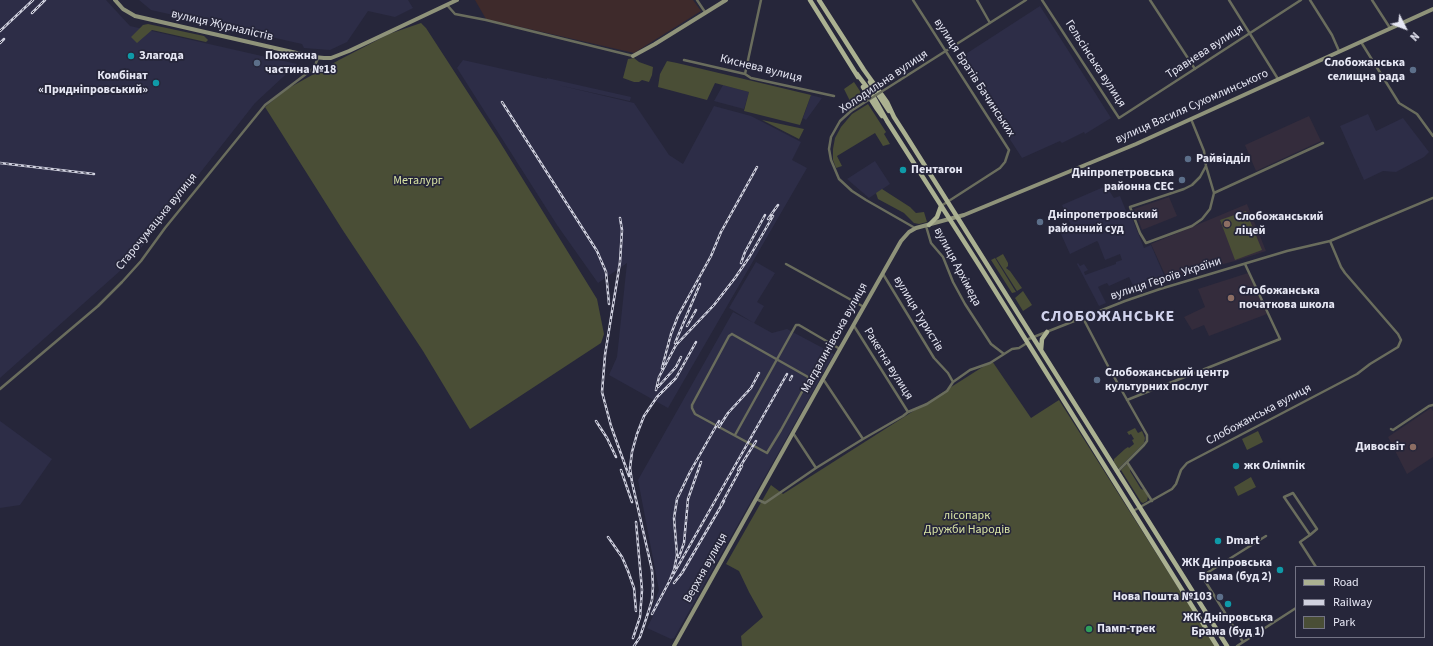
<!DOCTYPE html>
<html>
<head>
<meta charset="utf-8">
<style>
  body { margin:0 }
  #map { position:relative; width:1433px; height:646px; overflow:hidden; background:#26263a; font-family:"Source Sans 3",sans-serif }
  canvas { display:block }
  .legend { position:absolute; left:1295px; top:566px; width:130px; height:72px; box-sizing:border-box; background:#26263a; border:1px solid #737384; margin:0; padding:5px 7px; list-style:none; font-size:12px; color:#e6e7f4 }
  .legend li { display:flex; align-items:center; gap:8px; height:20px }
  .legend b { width:20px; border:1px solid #737384 }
  .north { position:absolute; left:1385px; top:8px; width:40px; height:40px; -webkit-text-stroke:3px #26263a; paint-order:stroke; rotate:132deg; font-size:11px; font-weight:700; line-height:16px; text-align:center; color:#e6e7f4 }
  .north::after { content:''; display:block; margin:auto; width:14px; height:18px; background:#e6e7f4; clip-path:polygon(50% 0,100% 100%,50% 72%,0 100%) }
</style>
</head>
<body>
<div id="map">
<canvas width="1433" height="646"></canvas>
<ul class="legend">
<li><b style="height:5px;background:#abb191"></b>Road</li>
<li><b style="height:5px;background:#d0d1df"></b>Railway</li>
<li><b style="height:11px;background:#4a4e36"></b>Park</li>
</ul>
<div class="north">N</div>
</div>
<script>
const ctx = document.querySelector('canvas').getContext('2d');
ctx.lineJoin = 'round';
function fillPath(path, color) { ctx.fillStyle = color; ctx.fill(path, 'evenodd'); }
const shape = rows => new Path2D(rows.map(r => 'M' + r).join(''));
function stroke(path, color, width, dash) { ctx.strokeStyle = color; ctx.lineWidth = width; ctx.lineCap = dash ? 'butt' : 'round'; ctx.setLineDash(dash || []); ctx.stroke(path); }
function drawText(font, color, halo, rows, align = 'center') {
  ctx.font = font + ' "Source Sans 3",sans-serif'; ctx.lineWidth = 3.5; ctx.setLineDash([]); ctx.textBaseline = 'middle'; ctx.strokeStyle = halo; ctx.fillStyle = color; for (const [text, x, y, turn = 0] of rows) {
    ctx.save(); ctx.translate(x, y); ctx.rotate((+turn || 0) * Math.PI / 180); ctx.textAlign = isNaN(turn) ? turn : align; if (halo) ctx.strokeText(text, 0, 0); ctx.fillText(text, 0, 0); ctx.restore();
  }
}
fillPath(shape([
  [475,0,693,0,701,11,634,53,486,19]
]), '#3e2a2b');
fillPath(shape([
  [0,0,106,0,130,26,297,64,255,103,130,262,0,378],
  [139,0,408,0,413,8,395,17,368,11,347,42,330,50,304,48,302,44,151,10],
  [1040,6,1111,118,1085,134,1084,132,1062,143,1060,141,1022,158,958,59],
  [463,60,547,79,547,78,631,97,630,101,558,85,634,103,669,155,683,164,714,106,751,116,801,142,792,160,807,168,668,408,609,375,617,357,627,263,598,283,557,225,457,68],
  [723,85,749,92,744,109,714,101],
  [811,95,822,98,806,120,803,118],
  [1368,114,1376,131,1403,118,1429,152,1424,157,1396,172,1383,171,1364,180,1340,126],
  [875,161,890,184,869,198,847,179],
  [1106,186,1114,198,1120,196,1129,218,1132,218,1144,248,1151,245,1166,280,1136,292,1129,277,1109,286,1107,283,1102,285,1098,287,1106,303,1099,306,1077,264,1078,263,1080,266,1084,264,1088,270,1084,272,1085,275,1116,264,1116,262,1122,260,1120,254,1105,260,1098,242,1097,241,1070,254,1061,234,1070,229,1069,226,1071,225,1062,205],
  [756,262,775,273,757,302,764,306,754,323,772,333,787,329,834,354,674,638,671,639,647,628,653,616,650,613,659,590,638,480,733,312,754,323,729,308],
  [0,421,52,459,20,505,0,508]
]), '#2d2d47');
fillPath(shape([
  [1309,116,1321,141,1256,171,1245,145],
  [1169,197,1177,216,1142,230,1134,209],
  [1247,204,1266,251,1235,261,1167,279,1151,244],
  [1248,273,1267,314,1209,336,1204,325,1192,330,1184,317,1205,307,1198,289],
  [1431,408,1433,411,1433,457,1407,474,1388,437]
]), '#342c3c');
fillPath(shape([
  [421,23,426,28,498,139,597,299,604,334,601,343,470,429,423,351,342,229,265,107,287,89,339,60,389,34],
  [148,24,204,36,208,40,206,42,152,30,137,43,131,37,143,25],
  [634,58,639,62,653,67,652,75,649,82,642,80,639,82,634,82,623,78,628,59],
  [667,61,677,63,811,95,800,125,744,111,749,92,715,83,707,100,658,87,660,74],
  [854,82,864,97,852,105,844,89],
  [868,104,886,132,884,134,890,144,883,146,875,133,837,156,842,166,836,168,833,160,833,149,835,138,841,127,852,114],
  [762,120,804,129,799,139],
  [882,189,910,207,916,213,924,212,927,222,919,224,914,223,904,213,878,199,876,193],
  [1246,211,1262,250,1235,260,1220,220],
  [1003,254,1008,263,1008,266,1006,268,1010,271,1022,288,1017,291,996,258],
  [995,258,1016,292,1012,293,991,260],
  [1023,291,1032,305,1023,311,1015,298],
  [992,361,1031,418,1059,400,1215,646,742,646,741,636,763,617,749,592,739,571,726,564,771,485,783,494],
  [1135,428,1138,433,1142,431,1145,438,1144,443,1119,468,1118,468,1114,462,1114,459,1125,449,1128,447,1129,448,1134,444,1132,440,1134,439,1131,434,1129,435,1127,432],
  [1258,431,1263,442,1247,450,1242,439],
  [1128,464,1131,468,1130,471,1141,489,1144,490,1148,496,1147,501,1143,503,1141,502,1121,470,1126,465],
  [1251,477,1256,487,1238,496,1234,487]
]), '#4a4e36');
stroke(shape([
  [697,0,705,12],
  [913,0,1009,150,1005,162,1000,168,941,206],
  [977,0,990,23],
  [1042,0,1119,118,1301,0],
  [1150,0,1195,69],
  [1229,0,1278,79],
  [1310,0,1332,35,1339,51],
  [1372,0,1390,28],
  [447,5,455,14,486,20,633,56],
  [1361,42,1399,103,1417,114,1433,136],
  [684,60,745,74,751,78,834,96],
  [745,74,761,0],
  [900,80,1026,0],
  [851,111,840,121,831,137,829,149,831,160,839,179,852,191,866,200,915,228],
  [1191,119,1204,151,1206,166,1214,193,1210,209,1202,219,1192,226,1146,243,1140,233,1130,207,1184,189,1192,185,1200,177,1206,166],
  [1214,193,1323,143],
  [926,226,931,243,943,257,953,282,965,304,991,344,1004,354],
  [786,264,864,307],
  [1245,264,1280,339],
  [883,274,934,358,948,373,953,382],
  [1083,318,1109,368,1147,435,1147,441,1144,445,1127,462,1152,501],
  [854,326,908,412],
  [732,334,808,377,808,381,781,430,767,453,695,414,692,408,692,405,729,336,732,334],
  [1026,340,1125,301,1160,289,1287,251,1330,241,1433,198],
  [823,379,863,439],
  [0,389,98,306,122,282,141,261,165,228,265,105,314,68,318,58],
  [1127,400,1280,339],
  [1391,429,1393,430,1429,406,1433,405],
  [793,433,816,468],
  [735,435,796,325,799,325,840,349],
  [1118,471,1127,462],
  [756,499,765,503,816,468,863,439,903,416,908,412,927,404,947,391,953,382,970,370,990,363,1012,349,1019,348,1027,343],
  [1133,511,1172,489,1176,484,1181,470,1187,463,1357,374,1370,364,1398,347,1401,340,1398,334,1345,273,1341,267,1330,241],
  [1310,535,1284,497,1293,493,1317,529,1310,535,1300,542,1316,567],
  [1243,642,1202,576,1266,536],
  [1237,646,1296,608]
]), '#6a6d5d', 2.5);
stroke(shape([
  [115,0,123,9,135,16,314,57,324,58,331,58,349,51,457,0],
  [633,56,655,44,726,0],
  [674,646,823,379,901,241,909,232,916,228,964,215,1136,144,1433,9]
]), '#8f937a', 4);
stroke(shape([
  [810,0,858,77],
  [819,0,864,70,887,102,894,117,905,134,1227,646],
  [857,74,872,94,887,121,979,265,1217,646],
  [870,82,889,111],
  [863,87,877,109,882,116],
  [929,225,937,217,941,206],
  [1041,350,1042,339,1047,332]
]), '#abb191', 4.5);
const rail = shape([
  [32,13,45,0],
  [0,31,33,0],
  [0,43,4,39],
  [502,102,597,251,606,272,609,304],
  [0,163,94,174],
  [620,218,622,230,620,262,605,355,602,392,611,426,629,476],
  [768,219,778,205],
  [741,263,745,252,765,215],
  [687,326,696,310],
  [675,343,700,284],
  [662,368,671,334,678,316,711,256,721,232,757,167],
  [790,380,792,376],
  [658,387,676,367,681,357],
  [656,390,659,377,676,345,714,305,735,278,750,256,773,216],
  [596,421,607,438,616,457],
  [719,427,728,413,751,388,759,373],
  [621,470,632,502],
  [738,470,756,441],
  [721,505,742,466],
  [608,537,622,557,628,571,634,588,636,611],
  [679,557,684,543,688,499,701,462],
  [669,582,787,374],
  [674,583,682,573,724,501],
  [652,614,669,582,674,570,677,555,674,518,677,499,690,472,719,421],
  [633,638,640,617,642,590,636,522],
  [634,646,640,637,648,613,652,600,653,586,652,570,632,482,630,468,632,452,637,434,644,416,657,397,676,378,696,342]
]);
stroke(rail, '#d0d1df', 2.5);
stroke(rail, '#26263a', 1, [3]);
stroke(shape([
  [851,111,900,80]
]), '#6a6d5d', 2.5);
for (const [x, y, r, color] of [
  [131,56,4,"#0f9aa8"],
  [257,63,4,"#5c6f8a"],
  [1413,70,4,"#5c6f8a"],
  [156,83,4,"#0f9aa8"],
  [1188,159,4,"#5c6f8a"],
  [903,170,4,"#0f9aa8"],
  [1182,180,4,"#5c6f8a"],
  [1040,222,4,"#5c6f8a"],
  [1227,224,4,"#8d6e63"],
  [1231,298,4,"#8d6e63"],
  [1097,380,4,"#5c6f8a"],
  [1413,447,4,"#8d6e63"],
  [1236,466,4,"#0f9aa8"],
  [1218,541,4,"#0f9aa8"],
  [1280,570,4,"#0f9aa8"],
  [1220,597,4,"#5c6f8a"],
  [1228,604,4,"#0f9aa8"],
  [1089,629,4,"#2e9e5b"]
]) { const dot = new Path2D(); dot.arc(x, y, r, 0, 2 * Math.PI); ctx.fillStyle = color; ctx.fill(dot); stroke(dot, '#26263a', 1.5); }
drawText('12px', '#e6e7f4', '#26263a', [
  ["вулиця Журналістів",222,26,13],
  ["Травнева вулиця",1205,52,-33],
  ["Гельсінська вулиця",1095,64,57],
  ["Киснева вулиця",761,69,14],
  ["вулиця Братів Бачинських",974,78,57],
  ["Холодильна вулиця",884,82,-34],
  ["вулиця Василя Сухомлинського",1192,107,-24],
  ["Старочумацька вулиця",157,222,-51],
  ["вулиця Архімеда",957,267,62],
  ["вулиця Героїв України",1166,279,-18],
  ["вулиця Туристів",918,314,59],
  ["Магдалинівська вулиця",835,338,-61],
  ["Ракетна вулиця",888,364,58],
  ["Слобожанська вулиця",1259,415,-28],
  ["Верхня вулиця",706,568,-61]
]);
drawText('bold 12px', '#e6e7f4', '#26263a', [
  ["Злагода",139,56],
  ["Пожежна",265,56],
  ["частина №18",265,70],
  ["Слобожанська",1405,63,"right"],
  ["селищна рада",1405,77,"right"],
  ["Комбінат",148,76,"right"],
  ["«Придніпровський»",148,90,"right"],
  ["Райвідділ",1196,159],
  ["Пентагон",911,170],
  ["Дніпропетровська",1174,173,"right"],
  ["районна СЕС",1174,187,"right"],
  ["Дніпропетровський",1048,215],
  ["районний суд",1048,229],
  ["Слобожанський",1235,217],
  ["ліцей",1235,231],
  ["Cлобожанська",1239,291],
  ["початкова школа",1239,305],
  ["Слобожанський центр",1105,373],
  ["культурних послуг",1105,387],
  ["Дивосвіт",1405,447,"right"],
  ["жк Олімпік",1244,466],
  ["Dmart",1226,541],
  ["ЖК Дніпровська",1272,563,"right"],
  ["Брама (буд 2)",1272,577,"right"],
  ["Нова Пошта №103",1212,597,"right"],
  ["ЖК Дніпровська",1228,618,"center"],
  ["Брама (буд 1)",1228,632,"center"],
  ["Памп-трек",1097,629]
], 'left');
drawText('12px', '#d8e3a4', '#26263a', [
  ["Металург",418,181],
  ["лісопарк",967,516],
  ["Дружби Народів",967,530]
]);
ctx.letterSpacing = '1px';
drawText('bold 16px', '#d0d2ec', '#26263a', [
  ["СЛОБОЖАНСЬКЕ",1108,317]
]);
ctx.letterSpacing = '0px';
</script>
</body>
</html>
